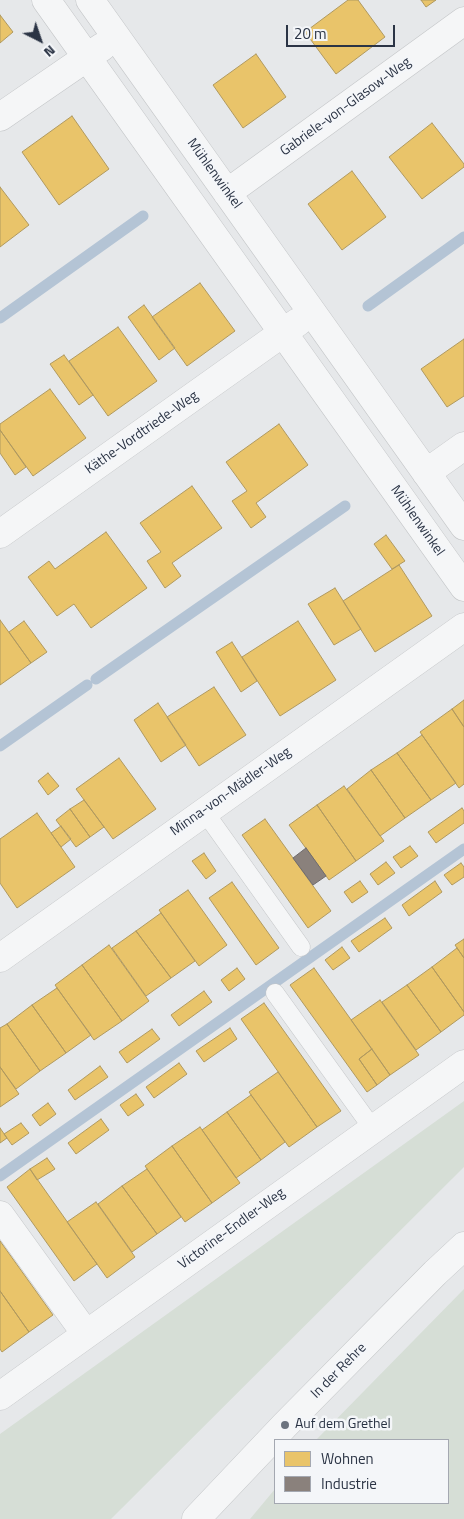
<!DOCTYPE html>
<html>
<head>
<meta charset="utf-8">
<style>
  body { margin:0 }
  #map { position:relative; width:464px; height:1519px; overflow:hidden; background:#e6e8ea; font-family:"Titillium Web",sans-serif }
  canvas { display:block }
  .legend { position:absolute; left:274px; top:1439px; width:175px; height:65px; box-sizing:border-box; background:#f4f6f9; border:1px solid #a4a8b1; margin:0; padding:6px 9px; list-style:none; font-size:15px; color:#2b3445 }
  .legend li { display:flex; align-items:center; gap:10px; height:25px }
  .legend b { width:25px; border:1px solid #a4a8b1 }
  .north { position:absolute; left:15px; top:15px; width:50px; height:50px; -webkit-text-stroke:4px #f4f6f9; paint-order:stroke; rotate:139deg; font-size:14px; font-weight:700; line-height:20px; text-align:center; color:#2b3445 }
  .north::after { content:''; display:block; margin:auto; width:18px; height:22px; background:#2b3445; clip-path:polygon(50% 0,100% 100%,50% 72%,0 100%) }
  .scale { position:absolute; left:286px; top:25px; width:109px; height:22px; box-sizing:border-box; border:2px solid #2b3445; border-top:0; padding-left:6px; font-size:15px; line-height:18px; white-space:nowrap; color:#2b3445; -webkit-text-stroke:4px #f4f6f9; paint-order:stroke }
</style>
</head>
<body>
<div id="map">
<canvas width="464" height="1519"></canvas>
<ul class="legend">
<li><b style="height:14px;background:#e9c46a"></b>Wohnen</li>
<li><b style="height:14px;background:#8a817c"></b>Industrie</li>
</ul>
<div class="north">N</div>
<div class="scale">20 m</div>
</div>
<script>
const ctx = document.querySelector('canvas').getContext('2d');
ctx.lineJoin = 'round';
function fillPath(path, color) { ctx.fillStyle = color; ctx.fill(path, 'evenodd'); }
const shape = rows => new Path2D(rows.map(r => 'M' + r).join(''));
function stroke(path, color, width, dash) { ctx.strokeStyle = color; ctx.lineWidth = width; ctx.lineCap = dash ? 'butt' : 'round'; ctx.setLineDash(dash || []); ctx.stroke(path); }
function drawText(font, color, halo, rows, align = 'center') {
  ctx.font = font + ' "Titillium Web",sans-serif'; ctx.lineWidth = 5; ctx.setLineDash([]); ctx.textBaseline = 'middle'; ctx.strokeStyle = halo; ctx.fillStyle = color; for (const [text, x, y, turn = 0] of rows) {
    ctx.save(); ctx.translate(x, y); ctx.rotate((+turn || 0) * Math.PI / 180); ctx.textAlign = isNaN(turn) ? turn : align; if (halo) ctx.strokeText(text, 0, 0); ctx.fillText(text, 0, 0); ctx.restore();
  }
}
fillPath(shape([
  [464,1101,464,1167,111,1519,0,1519,0,1434],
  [464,1289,464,1519,250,1519,275,1489,275,1503,448,1503,448,1440,316,1440]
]), '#d6ded6');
const homes = shape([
  [348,0,358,0,385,37,336,74,305,32,348,0],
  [421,0,436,0,426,7,421,0],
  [0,15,13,32,0,43,0,15],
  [256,54,286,97,243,128,213,85,256,54],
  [72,116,109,169,59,205,22,152,72,116],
  [432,123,464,164,464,167,422,199,389,157,432,123],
  [352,171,386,217,342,250,308,204,352,171],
  [0,187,29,225,0,247,0,187],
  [200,283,235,331,187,366,152,317,200,283],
  [144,305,175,348,159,360,128,317,144,305],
  [118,327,157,381,108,416,69,361,118,327],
  [464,339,464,396,447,407,421,369,464,339],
  [64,355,93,395,79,405,50,364,64,355],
  [50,389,86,438,33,476,0,430,0,424,50,389],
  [279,424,308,465,256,503,266,517,251,528,232,501,247,491,226,462,279,424],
  [0,430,26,467,15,475,0,453,0,430],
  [192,486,222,528,172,563,181,576,165,588,147,561,161,552,140,523,192,486],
  [106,532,147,588,91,628,74,604,57,616,28,577,49,561,55,569,106,532],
  [386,535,405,561,392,569,374,544,386,535],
  [399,565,432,616,375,652,343,601,399,565],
  [335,588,361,629,334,645,308,604,335,588],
  [0,620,31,663,0,685,0,620],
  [24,621,47,652,31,663,9,632,24,621],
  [298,621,336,680,280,716,242,657,298,621],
  [232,642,257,681,241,692,216,652,232,642],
  [214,687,246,735,199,766,167,717,214,687],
  [464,700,464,727,452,709,464,700],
  [158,703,186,745,161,762,134,720,158,703],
  [452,709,464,727,464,784,459,788,420,732,452,709],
  [422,735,456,783,431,800,397,753,422,735],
  [397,753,431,800,405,818,371,770,397,753],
  [119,758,156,809,113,839,76,789,119,758],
  [371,770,405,818,380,836,347,789,371,770],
  [48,773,59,786,48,795,38,781,48,773],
  [344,786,384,841,356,861,317,805,344,786],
  [84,800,104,827,90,837,70,809,84,800],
  [317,805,356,861,329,880,289,825,317,805],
  [462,808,464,811,464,823,436,843,428,832,462,808],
  [70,809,90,837,76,847,56,820,70,809],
  [37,813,75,867,17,908,0,883,0,839,37,813],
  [265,819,331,911,308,928,242,835,265,819],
  [61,826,71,839,61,847,51,833,61,826],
  [410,846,418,856,401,868,393,857,410,846],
  [204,853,216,871,206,879,192,861,204,853],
  [386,862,395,873,378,885,370,874,386,862],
  [461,863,464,867,464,877,452,885,444,875,461,863],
  [360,881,368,892,352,903,344,892,360,881],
  [435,881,442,892,409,916,402,905,435,881],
  [232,882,279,948,256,965,209,898,232,882],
  [188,890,227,945,199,966,159,910,188,890],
  [161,913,195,961,171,978,136,931,161,913],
  [385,918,392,928,359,952,351,941,385,918],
  [136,931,171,978,146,996,112,948,136,931],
  [464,939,464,958,455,945,464,939],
  [109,945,149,1001,122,1021,82,965,109,945],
  [342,947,350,958,333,970,325,960,342,947],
  [457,948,464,958,464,1012,432,967,457,948],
  [82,965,122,1021,94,1040,55,985,82,965],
  [432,967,464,1012,464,1015,441,1032,407,985,432,967],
  [237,968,245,979,229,991,221,980,237,968],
  [314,968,372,1049,359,1059,377,1085,367,1092,290,985,314,968],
  [407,985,441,1032,416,1050,382,1002,407,985],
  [57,988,91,1035,66,1053,32,1005,57,988],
  [204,991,212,1002,179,1026,171,1015,204,991],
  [380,1000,419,1055,390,1075,351,1020,380,1000],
  [264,1003,341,1111,317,1127,241,1019,264,1003],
  [32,1005,66,1053,40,1071,7,1024,32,1005],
  [7,1024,40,1071,16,1089,0,1067,0,1028,7,1024],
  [230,1028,237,1039,204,1062,196,1051,230,1028],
  [152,1029,160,1039,127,1063,119,1052,152,1029],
  [372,1049,390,1075,377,1085,359,1059,372,1049],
  [179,1063,187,1074,154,1098,146,1087,179,1063],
  [100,1066,108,1077,75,1100,68,1090,100,1066],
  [0,1067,19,1094,0,1107,0,1067],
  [278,1072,317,1127,289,1147,249,1092,278,1072],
  [136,1094,144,1105,128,1116,120,1105,136,1094],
  [251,1095,285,1142,261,1160,227,1112,251,1095],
  [48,1103,56,1114,40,1126,32,1115,48,1103],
  [227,1112,261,1160,236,1178,202,1130,227,1112],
  [101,1119,109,1130,76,1154,68,1143,101,1119],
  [21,1123,29,1133,12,1145,4,1134,21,1123],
  [200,1127,240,1183,212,1203,172,1146,200,1127],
  [0,1128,7,1138,0,1143,0,1128],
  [172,1146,212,1203,185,1222,145,1166,172,1146],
  [47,1158,55,1169,37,1180,30,1169,47,1158],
  [30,1169,97,1264,74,1281,7,1187,30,1169],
  [147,1169,181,1217,157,1234,122,1186,147,1169],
  [122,1186,157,1234,132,1252,98,1204,122,1186],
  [96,1202,135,1257,107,1278,67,1222,96,1202],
  [0,1241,53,1315,29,1332,0,1291,0,1241],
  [0,1291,29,1332,2,1352,0,1349,0,1291]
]);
fillPath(homes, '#e9c46a');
stroke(homes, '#b0995f', 1);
const industry = shape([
  [306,848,326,876,313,885,293,858,306,848]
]);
fillPath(industry, '#8a817c');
stroke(industry, '#6e6a6c', 1);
stroke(shape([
  [368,306,464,237],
  [0,318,143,216],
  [96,679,345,506],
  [0,746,87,685],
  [0,1176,464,849]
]), '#b4c4d5', 11);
const service = shape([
  [204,811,301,947],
  [275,993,373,1129]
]);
const minor = shape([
  [46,0,464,587],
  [90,0,464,526],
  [0,117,102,47],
  [227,193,464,21],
  [426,473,464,446],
  [0,534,298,322],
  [0,958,464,627],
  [0,1215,86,1334],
  [0,1396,464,1064]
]);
const tertiary = shape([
  [196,1519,285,1425,435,1273,464,1246]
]);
stroke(service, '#c4c6c8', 19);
stroke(minor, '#c4c6c8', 29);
stroke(tertiary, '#c4c6c8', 29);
stroke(service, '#f5f6f7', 18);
stroke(minor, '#f5f6f7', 28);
stroke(tertiary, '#f5f6f7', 28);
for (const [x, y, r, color] of [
  [285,1425,5,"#6c737f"]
]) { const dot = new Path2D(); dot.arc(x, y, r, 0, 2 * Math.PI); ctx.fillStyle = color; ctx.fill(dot); stroke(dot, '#f4f6f9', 2); }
drawText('14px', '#2b3445', '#f4f6f9', [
  ["Gabriele-von-Glasow-Weg",346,107,-36],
  ["Mühlenwinkel",214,174,54],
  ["Käthe-Vordtriede-Weg",142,433,-35],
  ["Mühlenwinkel",417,521,55],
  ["Minna-von-Mädler-Weg",231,792,-35],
  ["Victorine-Endler-Weg",232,1229,-36],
  ["In der Rehre",339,1371,-45]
]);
drawText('14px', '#2b3445', '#f4f6f9', [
  ["Auf dem Grethel",295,1425]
], 'left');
</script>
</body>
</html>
